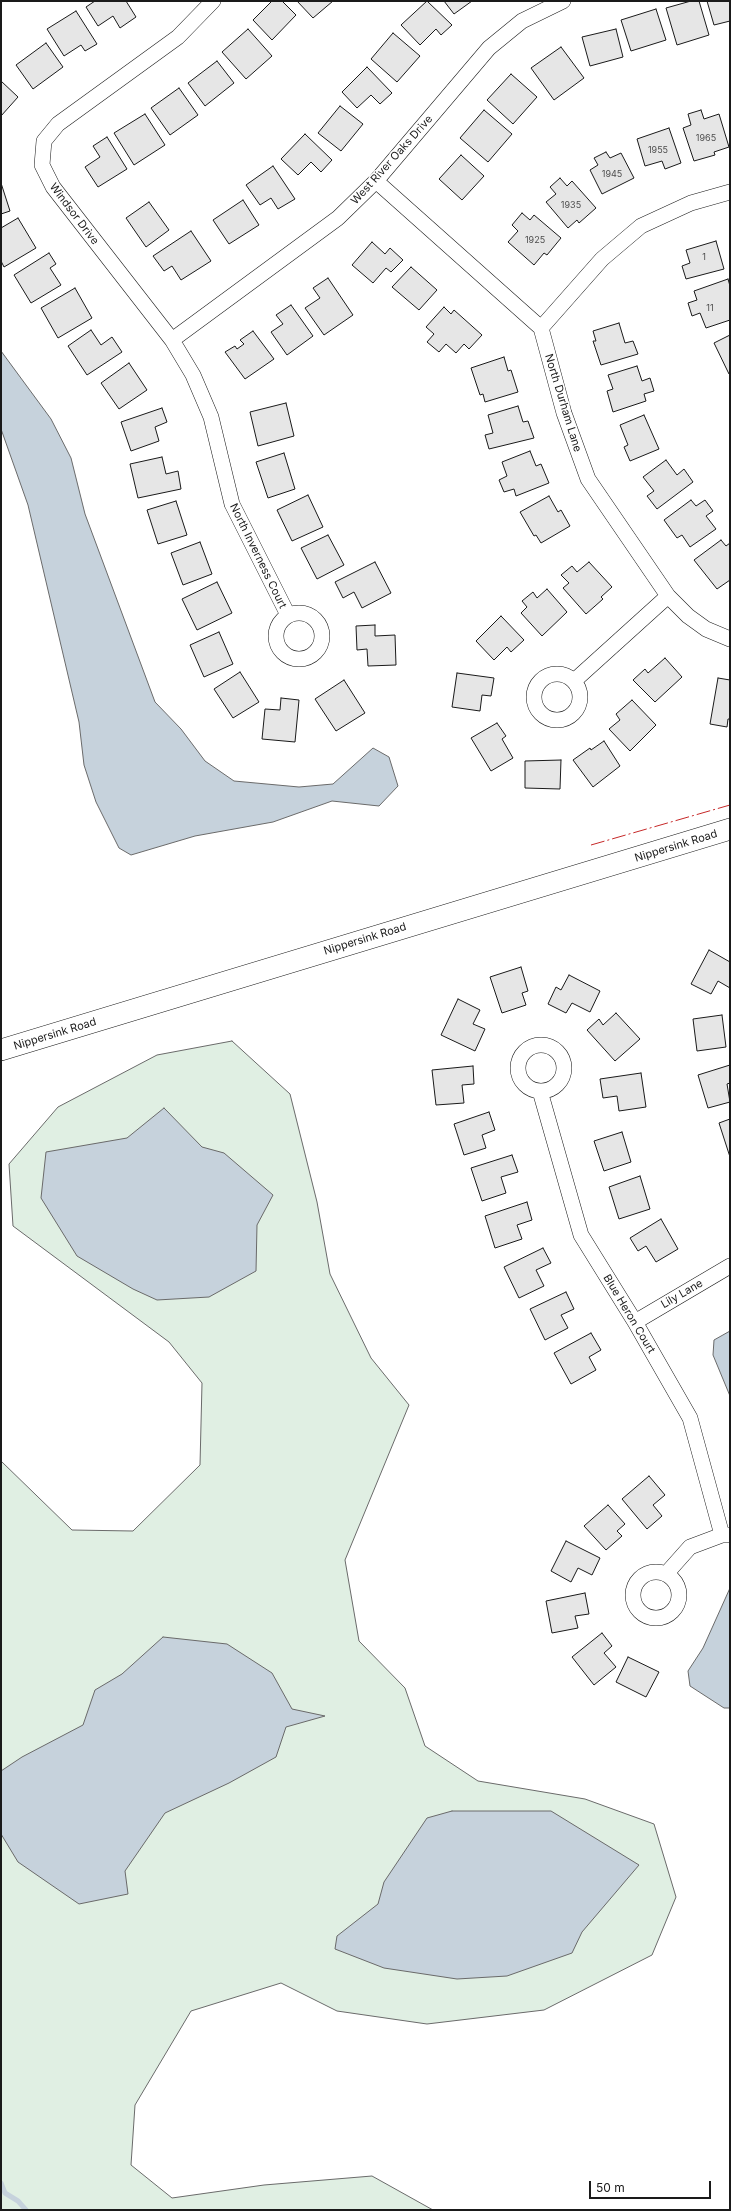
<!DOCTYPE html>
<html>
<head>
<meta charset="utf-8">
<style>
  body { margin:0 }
  #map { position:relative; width:731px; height:2211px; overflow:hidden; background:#fff; font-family:Inter,sans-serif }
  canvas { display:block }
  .frame { position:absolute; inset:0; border:2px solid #1a1a1a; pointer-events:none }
  .scale { position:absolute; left:589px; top:2181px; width:122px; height:18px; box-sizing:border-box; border:2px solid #1a1a1a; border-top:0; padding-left:5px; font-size:12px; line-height:14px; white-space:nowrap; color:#1a1a1a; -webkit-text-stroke:3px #fff; paint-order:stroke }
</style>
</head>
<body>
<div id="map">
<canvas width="731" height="2211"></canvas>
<div class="frame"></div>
<div class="scale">50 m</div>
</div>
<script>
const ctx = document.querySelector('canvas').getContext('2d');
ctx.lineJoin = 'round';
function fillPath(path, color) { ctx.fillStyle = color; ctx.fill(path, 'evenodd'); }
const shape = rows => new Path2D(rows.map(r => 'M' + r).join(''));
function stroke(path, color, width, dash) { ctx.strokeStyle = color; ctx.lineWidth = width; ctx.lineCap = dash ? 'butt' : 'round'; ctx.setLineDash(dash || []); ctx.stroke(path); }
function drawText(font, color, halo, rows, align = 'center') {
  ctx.font = font + ' Inter,sans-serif'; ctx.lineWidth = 3; ctx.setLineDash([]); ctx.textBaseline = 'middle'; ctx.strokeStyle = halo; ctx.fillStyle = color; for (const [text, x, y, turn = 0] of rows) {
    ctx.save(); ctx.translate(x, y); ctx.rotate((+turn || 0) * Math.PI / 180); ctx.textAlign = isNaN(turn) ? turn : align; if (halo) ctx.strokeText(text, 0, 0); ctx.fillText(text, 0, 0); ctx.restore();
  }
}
const green = shape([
  [232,1041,290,1094,317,1202,330,1274,371,1358,409,1405,345,1560,359,1641,405,1688,425,1746,478,1781,585,1799,654,1824,676,1897,652,1955,544,2010,427,2024,337,2011,281,1983,191,2011,135,2105,131,2165,172,2198,264,2185,372,2176,433,2210,1,2210,1,1461,72,1530,133,1531,200,1465,202,1383,169,1342,13,1226,9,1164,58,1107,157,1055,232,1041]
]);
fillPath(green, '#e0efe3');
stroke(green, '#6a6a6a', 1);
const water = shape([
  [1,351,51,419,71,458,85,514,155,702,181,729,205,761,234,781,299,787,333,784,373,748,389,757,398,786,379,806,332,801,273,822,195,836,131,855,119,848,96,802,84,765,79,722,28,505,1,429,1,351],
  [164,1108,202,1147,224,1153,273,1195,257,1225,256,1271,209,1297,157,1300,133,1289,77,1256,41,1198,46,1152,127,1138,164,1108],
  [730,1331,730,1396,713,1355,714,1340,730,1331],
  [730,1588,730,1708,724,1708,690,1686,688,1671,703,1648,730,1588],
  [163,1637,227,1644,272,1673,292,1709,325,1716,286,1727,276,1757,229,1783,165,1813,125,1871,128,1894,79,1904,18,1862,1,1834,1,1771,22,1757,83,1725,95,1690,122,1674,163,1637],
  [452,1811,551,1811,639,1865,582,1932,572,1953,507,1976,457,1979,384,1968,335,1949,337,1936,378,1904,384,1882,427,1818,452,1811]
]);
fillPath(water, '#c6d2dc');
stroke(water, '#6a6a6a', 1);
stroke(shape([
  [1,2183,5,2193,18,2201,26,2210]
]), '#c6d2dc', 5);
const building = shape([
  [95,1,126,1,136,17,120,28,113,16,98,26,86,7,95,1],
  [272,1,282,1,296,15,272,40,253,20,272,1],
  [297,1,333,1,313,18,297,1],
  [427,1,452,25,441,35,436,29,420,45,401,25,427,1],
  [444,1,472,1,454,14,444,1],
  [691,1,699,1,709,35,677,45,666,8,691,1],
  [707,1,730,1,730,21,714,25,707,1],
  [656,9,666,40,631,51,621,20,656,9],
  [76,11,97,44,85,51,81,45,64,56,47,29,76,11],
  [248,29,272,56,246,79,222,52,248,29],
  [616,29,623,57,590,66,582,37,616,29],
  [393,33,420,56,397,82,371,59,393,33],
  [46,43,63,67,33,89,16,65,46,43],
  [561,47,584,78,554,100,531,68,561,47],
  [217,61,234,83,205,106,188,83,217,61],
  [367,67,392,93,380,104,371,95,357,108,342,92,367,67],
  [511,74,537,97,513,124,487,100,511,74],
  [1,81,18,97,1,116,1,81],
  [179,88,198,115,170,135,151,108,179,88],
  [340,106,363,124,341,151,318,133,340,106],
  [484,110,512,134,488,162,460,138,484,110],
  [701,110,704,119,719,114,729,147,714,152,715,155,694,161,683,128,691,125,688,114,701,110],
  [145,114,165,145,134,165,114,133,145,114],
  [669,128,681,163,665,169,662,161,645,166,637,139,669,128],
  [305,134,332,160,321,172,311,162,298,175,281,159,305,134],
  [107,137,127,169,98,187,85,167,100,157,93,146,107,137],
  [606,152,610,158,621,153,634,178,602,194,590,170,598,165,594,158,606,152],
  [461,155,484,176,462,200,439,179,461,155],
  [273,166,295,199,278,209,271,198,260,205,246,185,273,166],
  [560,178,567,186,572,181,596,208,579,223,577,220,568,228,546,202,556,194,550,187,560,178],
  [1,183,10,211,1,214,1,183],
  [243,200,259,225,229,244,213,220,243,200],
  [149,202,169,230,146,247,126,218,149,202],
  [522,213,530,220,534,215,561,238,547,255,544,253,534,265,508,242,518,231,512,225,522,213],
  [18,218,36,248,4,267,1,261,1,228,18,218],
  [191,231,211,261,181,280,172,266,164,271,153,256,191,231],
  [716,241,724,269,686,279,682,266,690,263,686,250,716,241],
  [372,242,385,254,390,248,403,260,391,272,386,268,373,283,352,265,372,242],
  [49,253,56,264,50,268,61,285,31,303,14,275,49,253],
  [411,267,437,290,419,310,392,287,411,267],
  [328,278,353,315,324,335,305,308,320,298,313,288,328,278],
  [728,279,730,286,730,320,706,328,700,313,692,316,688,303,697,300,694,291,728,279],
  [75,288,92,318,58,338,41,308,75,288],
  [291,305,313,336,287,355,271,332,283,324,276,315,291,305],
  [444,307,451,314,454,310,482,335,469,349,464,344,456,353,446,344,439,352,427,342,434,334,426,327,444,307],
  [619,323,625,343,633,341,638,354,601,365,593,341,596,341,593,331,619,323],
  [91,330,101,345,112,337,122,352,87,375,68,346,91,330],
  [253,331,274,359,245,379,225,352,235,346,237,349,244,344,240,340,253,331],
  [730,335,730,373,729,374,714,343,730,335],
  [504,357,508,371,511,370,518,392,485,402,483,394,480,395,471,368,504,357],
  [129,363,147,390,119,409,101,383,129,363],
  [637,366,642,381,650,378,654,391,644,394,646,401,613,412,607,391,613,389,608,375,637,366],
  [286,403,294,436,258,446,250,412,286,403],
  [518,406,523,422,528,421,534,438,489,449,485,435,493,433,488,415,518,406],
  [162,408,167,422,155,427,159,441,131,451,121,422,162,408],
  [644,415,659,449,630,461,624,447,628,445,620,425,644,415],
  [530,451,536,466,541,464,549,483,516,496,514,489,504,492,499,480,507,476,502,462,530,451],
  [284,453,295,489,268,498,256,462,284,453],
  [162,457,166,474,178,471,181,489,138,498,130,464,162,457],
  [666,460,677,475,684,469,693,482,657,509,647,496,654,491,643,477,666,460],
  [308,495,323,527,292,541,277,510,308,495],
  [549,496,558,512,561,510,570,526,541,543,536,535,534,536,520,512,549,496],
  [691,500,696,506,705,500,713,511,706,516,716,529,690,547,682,535,677,538,664,520,691,500],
  [176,501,187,535,158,544,147,510,176,501],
  [328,535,344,565,317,579,301,548,328,535],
  [721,540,726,546,730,543,730,580,717,589,694,560,721,540],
  [200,542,212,574,183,585,171,553,200,542],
  [375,562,391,593,362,608,354,592,343,598,335,582,375,562],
  [589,562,612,587,601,597,603,599,586,614,563,588,569,583,561,575,572,566,577,572,589,562],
  [217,582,232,613,197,630,182,599,217,582],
  [547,589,567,612,542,636,521,613,527,607,522,601,533,592,537,598,547,589],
  [501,616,524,640,511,652,507,647,494,660,476,641,501,616],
  [375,625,375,636,395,635,396,665,368,666,367,649,357,650,356,626,375,625],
  [219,632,233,664,204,677,190,645,219,632],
  [665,658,682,677,655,702,633,680,645,669,648,673,665,658],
  [240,672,259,702,233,718,214,689,240,672],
  [457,673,494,678,491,696,482,695,480,711,452,707,457,673],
  [718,678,730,680,730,719,728,719,727,727,710,724,718,678],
  [344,680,365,713,336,731,315,699,344,680],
  [281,698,299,700,295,742,262,739,265,709,280,710,281,698],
  [632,700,656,725,630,751,609,729,620,720,616,714,632,700],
  [497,723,506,736,502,739,513,758,491,771,471,738,497,723],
  [604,741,620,766,593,787,573,760,590,748,591,750,604,741],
  [561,760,560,789,525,788,525,761,561,760],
  [709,950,730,962,730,988,718,981,711,994,691,984,709,950],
  [521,967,528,991,522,993,526,1005,502,1013,490,977,521,967],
  [569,975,600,991,590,1012,572,1003,566,1013,548,1004,556,987,561,990,569,975],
  [458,999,480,1010,473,1024,485,1029,475,1051,441,1035,458,999],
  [616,1013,640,1039,615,1061,587,1030,599,1019,603,1025,616,1013],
  [722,1015,726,1047,697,1051,693,1019,722,1015],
  [730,1065,730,1083,727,1084,730,1102,708,1108,698,1075,730,1065],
  [473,1066,474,1084,462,1085,464,1103,436,1105,432,1070,473,1066],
  [641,1073,646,1107,619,1111,617,1096,603,1098,600,1079,641,1073],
  [489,1112,495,1130,482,1135,486,1148,464,1155,454,1124,489,1112],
  [730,1119,730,1157,719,1123,730,1119],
  [622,1132,631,1162,604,1171,594,1141,622,1132],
  [512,1155,518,1172,501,1177,506,1193,482,1201,471,1168,512,1155],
  [640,1176,650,1209,619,1219,609,1187,640,1176],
  [527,1202,532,1220,517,1225,522,1239,495,1248,485,1216,527,1202],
  [661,1219,678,1249,656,1262,646,1246,638,1251,630,1238,661,1219],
  [543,1248,551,1263,536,1270,544,1286,519,1298,504,1267,543,1248],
  [566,1292,574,1309,561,1315,568,1328,545,1340,530,1309,566,1292],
  [591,1333,601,1350,589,1357,596,1370,571,1384,554,1353,591,1333],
  [649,1476,665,1495,653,1505,662,1516,647,1529,622,1499,649,1476],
  [608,1505,625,1524,617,1531,622,1536,606,1550,584,1526,608,1505],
  [566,1541,600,1558,592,1575,578,1568,571,1582,551,1571,566,1541],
  [585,1593,589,1614,575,1616,578,1628,552,1633,546,1601,585,1593],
  [602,1633,612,1646,604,1653,616,1667,594,1685,572,1657,602,1633],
  [628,1657,659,1672,646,1697,616,1682,628,1657]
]);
fillPath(building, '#e6e6e6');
stroke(building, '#1a1a1a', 1);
const street = shape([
  [213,1,178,37,58,124,44,141,42,165,53,187,172,340,193,375,211,417,232,504,288,615],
  [376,181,541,328,564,413,588,479,668,596,688,616,706,629,730,639],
  [541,328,602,259,641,226,691,203,730,192],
  [172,340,338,218,376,181,489,48,522,21,563,1],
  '276 636a23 23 0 1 1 46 0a23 23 0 1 1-46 0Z',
  '534 697a23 23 0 1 1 46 0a23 23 0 1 1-46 0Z',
  [574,681,668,596],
  '518 1068a23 23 0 1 1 46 0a23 23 0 1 1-46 0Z',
  [540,1091,581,1235,635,1322,690,1418,722,1535],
  [635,1322,730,1266],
  '633 1595a23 23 0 1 1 46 0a23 23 0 1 1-46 0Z',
  [666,1574,690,1547,722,1535,730,1535]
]);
const secondary = shape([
  [1,1050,730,829]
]);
stroke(street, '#1a1a1a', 16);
stroke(secondary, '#1a1a1a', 22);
stroke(street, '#fff', 15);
stroke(secondary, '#fff', 21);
stroke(shape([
  [591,845,730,805]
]), '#c62828', 1, [14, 3, 2, 3]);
drawText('9px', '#4d4d4d', null, [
  ["1965",706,138],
  ["1955",658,150],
  ["1945",612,174],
  ["1935",571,205],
  ["1925",535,240],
  ["1",704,257],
  ["11",710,308]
]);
drawText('11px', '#1a1a1a', '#fff', [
  ["West River Oaks Drive",392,160,-48],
  ["Windsor Drive",74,214,53],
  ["North Durham Lane",563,403,73],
  ["North Inverness Court",258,556,64],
  ["Nippersink Road",676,846,-17],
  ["Nippersink Road",365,939,-17],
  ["Nippersink Road",55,1034,-17],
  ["Lily Lane",682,1294,-30],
  ["Blue Heron Court",629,1314,59]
]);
</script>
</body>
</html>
